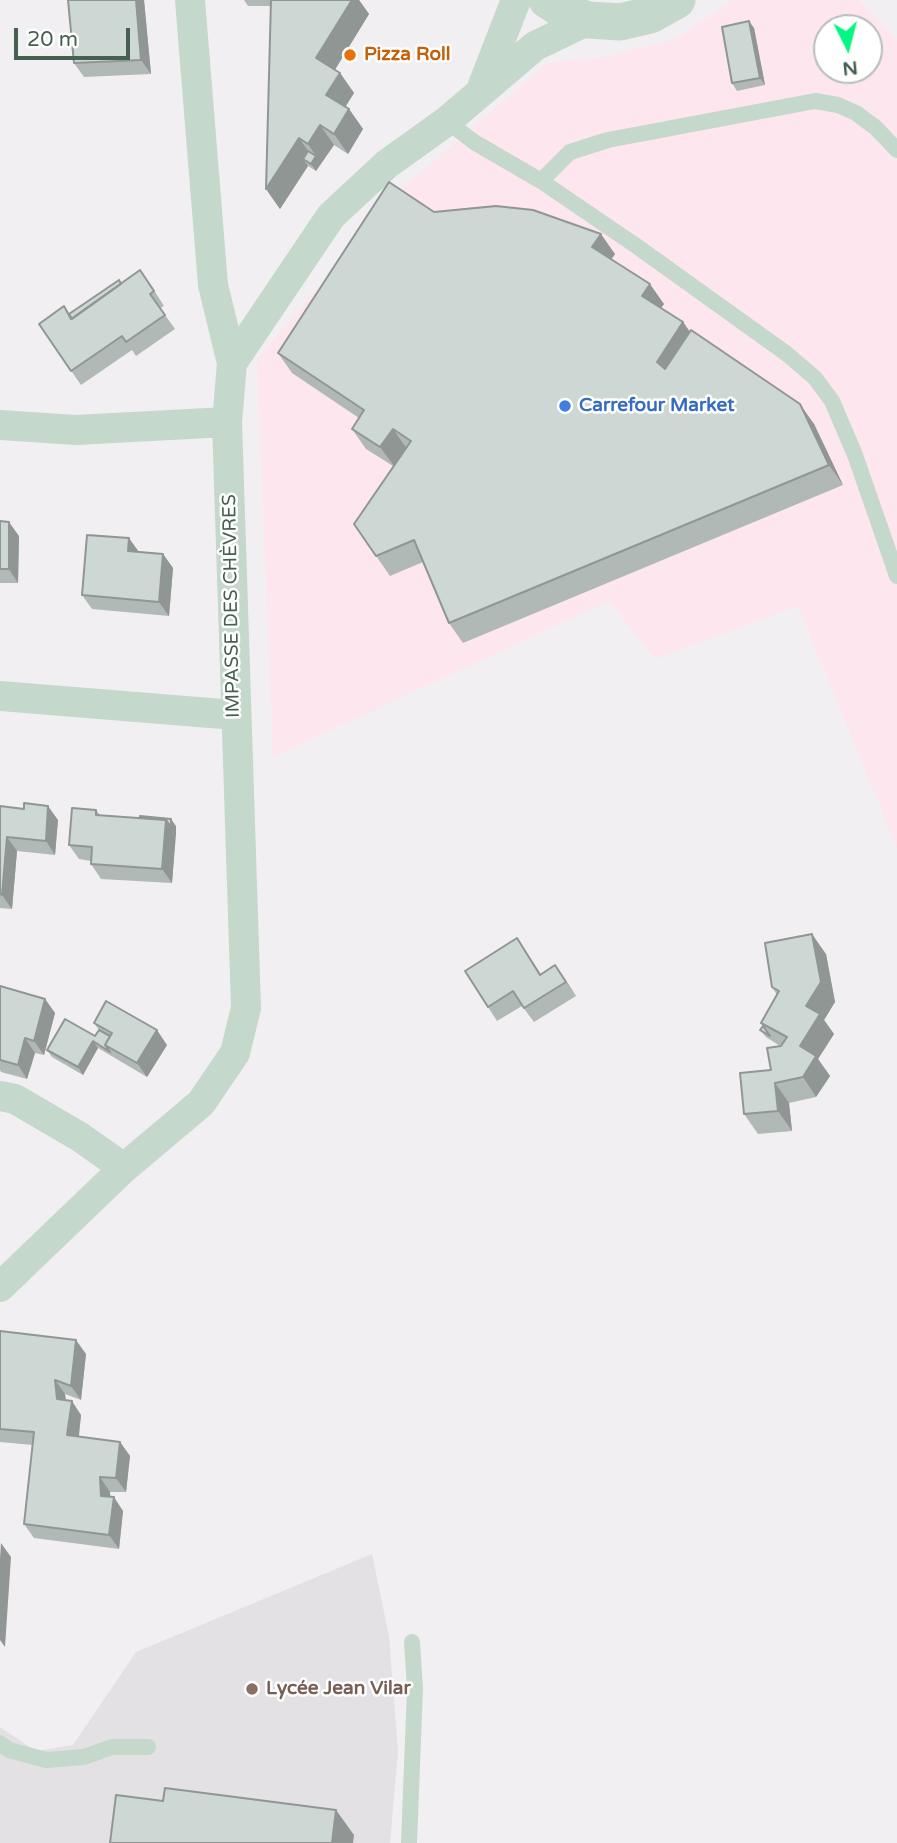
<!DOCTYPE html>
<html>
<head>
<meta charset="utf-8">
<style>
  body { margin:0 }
  #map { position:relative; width:897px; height:1843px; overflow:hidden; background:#f2eff2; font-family:"Varela Round",sans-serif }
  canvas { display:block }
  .north { position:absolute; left:813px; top:14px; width:70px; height:70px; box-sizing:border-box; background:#fff; border:2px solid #b5bfb9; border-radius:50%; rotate:174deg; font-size:19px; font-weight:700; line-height:28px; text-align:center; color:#455f50 }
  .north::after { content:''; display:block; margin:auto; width:24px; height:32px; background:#04f781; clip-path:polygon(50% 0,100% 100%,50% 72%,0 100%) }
  .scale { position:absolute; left:14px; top:28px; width:116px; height:32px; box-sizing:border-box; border:4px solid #455f50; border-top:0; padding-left:9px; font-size:21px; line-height:24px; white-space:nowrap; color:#455f50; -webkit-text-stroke:5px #fff; paint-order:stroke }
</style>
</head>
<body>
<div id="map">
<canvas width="897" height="1843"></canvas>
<div class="north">N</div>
<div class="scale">20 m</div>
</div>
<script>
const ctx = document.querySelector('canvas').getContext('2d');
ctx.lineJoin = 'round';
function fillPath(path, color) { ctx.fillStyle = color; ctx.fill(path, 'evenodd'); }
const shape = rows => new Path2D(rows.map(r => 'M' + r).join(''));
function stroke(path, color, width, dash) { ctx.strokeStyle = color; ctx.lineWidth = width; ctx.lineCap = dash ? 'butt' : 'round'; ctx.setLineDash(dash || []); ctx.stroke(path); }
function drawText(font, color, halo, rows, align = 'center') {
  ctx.font = font + ' "Varela Round",sans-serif'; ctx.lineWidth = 5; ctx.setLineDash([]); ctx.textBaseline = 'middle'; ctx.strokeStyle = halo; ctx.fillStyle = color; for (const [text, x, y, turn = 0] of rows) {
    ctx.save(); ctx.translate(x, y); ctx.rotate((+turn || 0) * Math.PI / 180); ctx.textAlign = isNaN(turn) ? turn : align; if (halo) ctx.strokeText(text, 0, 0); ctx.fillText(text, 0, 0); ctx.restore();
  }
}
fillPath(shape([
  [733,0,859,0,897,40,897,848,798,606,655,659,609,601,273,757,257,359,404,187,547,63,604,57,676,39],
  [827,28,869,28,869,70,827,70]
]), '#fee6ee');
fillPath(shape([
  [372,1554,389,1636,398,1751,390,1843,0,1843,0,1727,36,1751,73,1745,136,1652]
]), '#e3e1e4');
stroke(shape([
  [447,121,474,142,541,181,635,245,787,354,815,378,832,401,855,455,897,576],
  [541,181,570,152,608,140,815,101,838,105,856,113,876,128,897,150],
  [0,1743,9,1750,46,1760,84,1757,112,1747,148,1747],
  [409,1843,415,1689,412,1642]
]), '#c4d8cc', 16);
stroke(shape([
  [483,85,516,0],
  [232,363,331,216,387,164,447,121,535,46,589,20],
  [0,425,76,430,227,422],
  [0,696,235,715],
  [0,1096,15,1099,80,1137,124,1168],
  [0,1287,124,1168,201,1103,235,1053,246,1008,227,422,232,363,213,285,190,0]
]), '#c4d8cc', 30);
stroke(shape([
  [547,0,569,14,589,20,620,22,650,15,677,0]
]), '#c4d8cc', 37);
fillPath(shape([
  [144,0,151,74,84,77,74,63],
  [244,0,359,0,369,14,335,69,340,73,354,93,346,106,349,109,363,129,348,154,334,145,316,171,308,166,280,209,266,189,271,6,248,6],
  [754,28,765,85,737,91,732,83],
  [434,212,615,254,611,259,664,304,661,308,683,322,690,332,814,424,843,485,463,643,449,623,423,562,390,576,354,524,393,466,366,449,352,429,359,418,292,373,278,353],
  [121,284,150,284,164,306,160,308,175,329,136,356,132,350,81,385,39,324,69,314],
  [0,521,19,536,18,583,0,583],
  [163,554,173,568,169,616,92,609,82,595],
  [0,806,24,809,58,820,55,855,17,851,12,909,0,908],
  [96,810,100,815,176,826,172,883,101,879,91,864,91,861,79,859,69,845],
  [517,938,541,974,555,965,576,996,534,1022,522,1006,497,1021,488,1007],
  [826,954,835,1002,824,1020,834,1034,818,1059,830,1076,816,1097,789,1103,792,1131,758,1134,744,1114,771,1070,780,1046,766,1037,760,1030,763,1026,761,1023,777,995,772,987],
  [0,986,45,999,55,1013,44,1055,35,1053,27,1079,1,1072,0,1070],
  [94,1023,167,1045,147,1077,98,1048,83,1075,52,1057,47,1050,95,1036,99,1030],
  [0,1331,86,1354,81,1400,65,1394,66,1400,81,1415,79,1437,120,1442,130,1456,126,1492,110,1492,110,1497,123,1511,119,1549,34,1538,24,1524,33,1445,0,1442]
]), '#b0b9b6');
fillPath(shape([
  [136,0,144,0,151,74,141,60],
  [352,0,359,0,369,14,330,78,316,58],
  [749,21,754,28,765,85,760,78],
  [340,73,354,93,340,115,326,95],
  [349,109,363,129,348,154,334,134],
  [320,125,334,145,316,171,311,164,316,156,308,144],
  [299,138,313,158,303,159,308,166,280,209,266,189],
  [601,234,615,254,606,267,592,247],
  [650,284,664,304,656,315,642,296],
  [683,322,697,342,671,382,657,362],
  [800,404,814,424,843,485,829,465],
  [393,429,407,449,394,466,380,447],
  [9,522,19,536,18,583,9,569],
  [129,538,139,552,128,551],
  [163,554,173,568,169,616,159,602],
  [48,806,58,820,55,855,46,841],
  [171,819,176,826,176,834,171,827],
  [166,820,176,834,172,883,162,869],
  [7,837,17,851,12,909,2,895],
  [812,934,826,954,835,1002,824,1020,834,1034,818,1059,830,1076,816,1097,803,1077,800,1046,806,1006],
  [555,965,565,979,576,996,566,982],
  [45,999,55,1013,44,1055,34,1041],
  [157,1030,167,1045,147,1077,137,1063],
  [25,1038,35,1053,27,1079,18,1065],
  [93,1041,98,1048,83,1075,78,1067],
  [775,1083,789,1103,792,1131,778,1111],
  [76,1340,86,1354,81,1400,71,1386],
  [55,1380,65,1394,67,1413,57,1399],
  [72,1401,81,1415,77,1450,67,1435],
  [120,1442,130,1456,126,1492,116,1478],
  [100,1477,110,1492,111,1510,101,1496],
  [114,1497,123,1511,119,1549,109,1535],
  [1,1543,11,1557,5,1647,0,1640,0,1559],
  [336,1810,354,1835,353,1843,332,1843]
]), '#909694');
const building = shape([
  [68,0,136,0,141,60,74,63,68,0],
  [271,0,352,0,316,58,340,73,326,95,349,109,334,134,320,125,308,144,299,138,266,189,271,0],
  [749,21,760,78,732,83,722,27,749,21],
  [308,151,316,156,311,164,303,159,308,151],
  [389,182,434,212,496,206,533,210,601,234,592,247,650,284,642,296,683,322,657,362,665,369,691,330,800,404,829,465,449,623,414,540,376,556,354,524,411,441,393,429,380,447,352,429,364,410,278,353,389,182],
  [140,270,154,291,150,294,165,315,126,342,122,336,71,371,39,324,64,306,71,319,140,270],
  [119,280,121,284,72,319,69,314,119,280],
  [0,521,9,522,9,569,0,569,0,521],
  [87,535,129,538,128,551,163,554,159,602,82,595,87,535],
  [24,803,48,806,46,841,7,837,2,895,0,894,0,806,24,809,24,803],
  [72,808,96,810,96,815,166,820,162,869,91,864,92,847,69,845,72,808],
  [140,816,171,819,171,827,166,820,140,818,140,816],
  [812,934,821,982,806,1006,820,1014,800,1046,816,1056,803,1077,775,1083,778,1111,744,1114,740,1073,771,1070,767,1048,781,1046,787,1037,761,1023,779,991,772,987,765,943,812,934],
  [517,938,540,975,555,965,566,982,524,1008,513,991,488,1007,465,971,517,938],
  [0,986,45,999,34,1041,25,1038,18,1065,0,1060,0,986],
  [106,1001,157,1030,137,1063,105,1045,112,1033,94,1023,106,1001],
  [65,1019,95,1036,99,1030,110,1036,105,1045,110,1052,93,1041,78,1067,47,1050,65,1019],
  [763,1026,770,1036,760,1030,763,1026],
  [0,1331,76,1340,71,1386,55,1380,57,1399,72,1401,67,1435,120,1442,116,1478,100,1477,101,1496,114,1497,109,1535,24,1524,34,1432,0,1429,0,1331],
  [165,1788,336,1810,332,1843,110,1843,116,1795,163,1801,165,1788]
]);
fillPath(building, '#cdd7d4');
stroke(building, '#909694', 2);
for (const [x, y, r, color] of [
  [350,55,7,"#e8710a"],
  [565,406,7,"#3f7fe0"],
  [252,1689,7,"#8d6e63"]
]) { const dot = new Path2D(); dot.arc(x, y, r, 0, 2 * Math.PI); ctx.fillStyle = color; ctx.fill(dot); stroke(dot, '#fff', 2.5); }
drawText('bold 19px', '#c56008', '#fff', [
  ["Pizza Roll",364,55]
], 'left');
drawText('bold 19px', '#366cbe', '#fff', [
  ["Carrefour Market",579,406]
], 'left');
drawText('19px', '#455f50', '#fff', [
  ["IMPASSE DES CHÈVRES",232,606,-91]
]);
drawText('bold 19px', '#785e54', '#fff', [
  ["Lycée Jean Vilar",266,1689]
], 'left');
</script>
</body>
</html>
